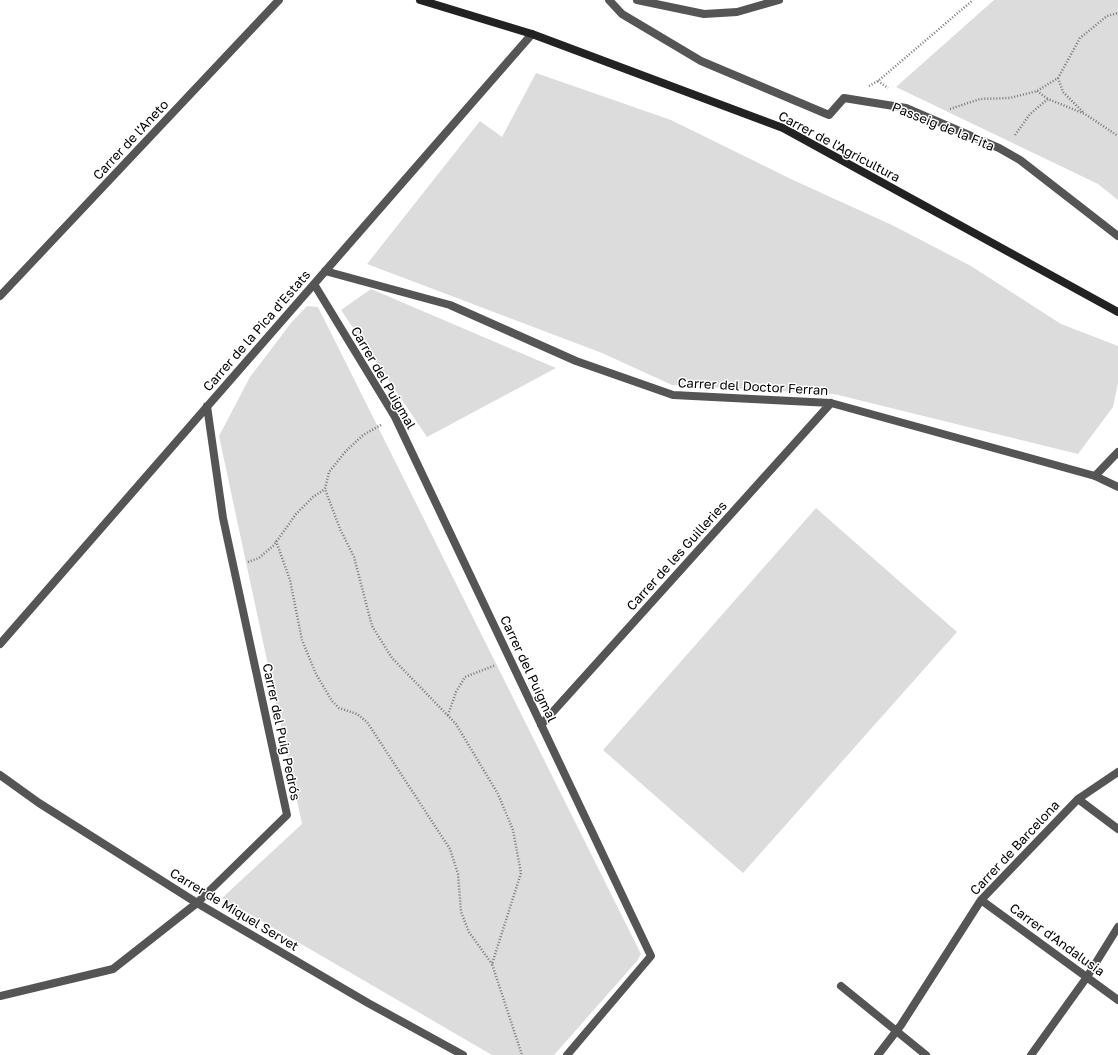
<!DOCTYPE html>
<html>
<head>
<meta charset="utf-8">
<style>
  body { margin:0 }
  canvas { display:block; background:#fff }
</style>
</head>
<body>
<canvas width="1118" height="1055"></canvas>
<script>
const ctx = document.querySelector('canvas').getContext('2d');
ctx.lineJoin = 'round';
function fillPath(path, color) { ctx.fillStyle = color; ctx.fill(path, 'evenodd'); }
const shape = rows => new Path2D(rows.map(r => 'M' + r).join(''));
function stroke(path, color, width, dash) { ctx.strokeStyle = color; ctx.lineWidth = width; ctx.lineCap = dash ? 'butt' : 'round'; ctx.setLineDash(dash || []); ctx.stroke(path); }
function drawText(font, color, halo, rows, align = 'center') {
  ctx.font = font + ' "Golos Text",sans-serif'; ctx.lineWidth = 3; ctx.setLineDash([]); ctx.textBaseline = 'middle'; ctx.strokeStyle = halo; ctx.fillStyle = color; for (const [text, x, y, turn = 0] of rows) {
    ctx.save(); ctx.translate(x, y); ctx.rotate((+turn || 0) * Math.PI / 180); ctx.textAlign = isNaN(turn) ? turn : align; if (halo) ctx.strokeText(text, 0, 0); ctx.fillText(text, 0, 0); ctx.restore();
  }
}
fillPath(shape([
  [994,0,1118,0,1118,200,1098,184,896,87],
  [536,73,671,120,793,180,892,225,971,266,1061,324,1118,346,1118,383,1113,407,1078,454,834,394,672,385,602,353,367,264,480,121,502,137],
  [371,289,556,368,427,437,341,310],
  [307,306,318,307,641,954,637,961,554,1055,492,1055,222,898,302,824,219,436,250,377,291,323],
  [816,508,957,632,743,873,603,750]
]), '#dcdcdc');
stroke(shape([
  [1058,78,1063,92,1083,112],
  [878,81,888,88],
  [869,86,878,81,973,0],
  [1037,91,1048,99],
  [950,109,980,99,1010,98,1037,91,1058,78,1080,38,1107,16,1118,13],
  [1015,135,1030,114,1048,99,1085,114,1118,136],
  [381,425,363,435,346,451,329,472,325,489,340,529,354,557,372,626,392,658,456,724,498,794,513,830,521,873,492,964,522,1055],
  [276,541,290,580,302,640,316,674,332,701,339,708,357,714,367,722,450,849,458,874,461,912,469,932,492,964],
  [248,562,259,558,274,545,296,514,313,497,325,489],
  [448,715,456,692,465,677,496,665]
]), '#777', 2.5, [1, 2]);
stroke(shape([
  [637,0,704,14,737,12,779,0]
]), '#555', 8);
stroke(shape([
  [609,0,622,14,701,61,829,115,844,98,906,108,999,148,1020,160,1118,236],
  [325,271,450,305,576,361,673,395,831,403,1095,476,1118,487],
  [314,284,395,417,651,956,567,1055],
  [0,296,279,0],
  [1095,476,1118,452],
  [0,644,532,34],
  [541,725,831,403],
  [0,775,39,803,197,903,368,1003,463,1055],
  [1078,799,1118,829],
  [981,900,1118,1000],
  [841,986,926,1055],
  [0,996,113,969,197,903,287,815,223,518,207,406],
  [878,1055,901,1025,981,900,1078,799,1118,772],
  [1031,1055,1087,977,1118,927]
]), '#555', 8);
stroke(shape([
  [420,0,532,34,783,128,1118,312]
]), '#222', 8);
drawText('13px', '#000', '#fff', [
  ["Passeig de la Fita",943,127,22],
  ["Carrer de l'Aneto",131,140,-47],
  ["Carrer de l'Agricultura",839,147,28],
  ["Carrer de la Pica d'Estats",257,331,-49],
  ["Carrer del Puigmal",383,378,60],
  ["Carrer del Doctor Ferran",753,387,3],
  ["Carrer de les Guilleries",677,556,-48],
  ["Carrer del Puigmal",528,669,65],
  ["Carrer del Puig Pedrós",281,732,78],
  ["Carrer de Barcelona",1015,848,-47],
  ["Carrer de Miquel Servet",234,910,31],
  ["Carrer d'Andalusia",1057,940,36]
]);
</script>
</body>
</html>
